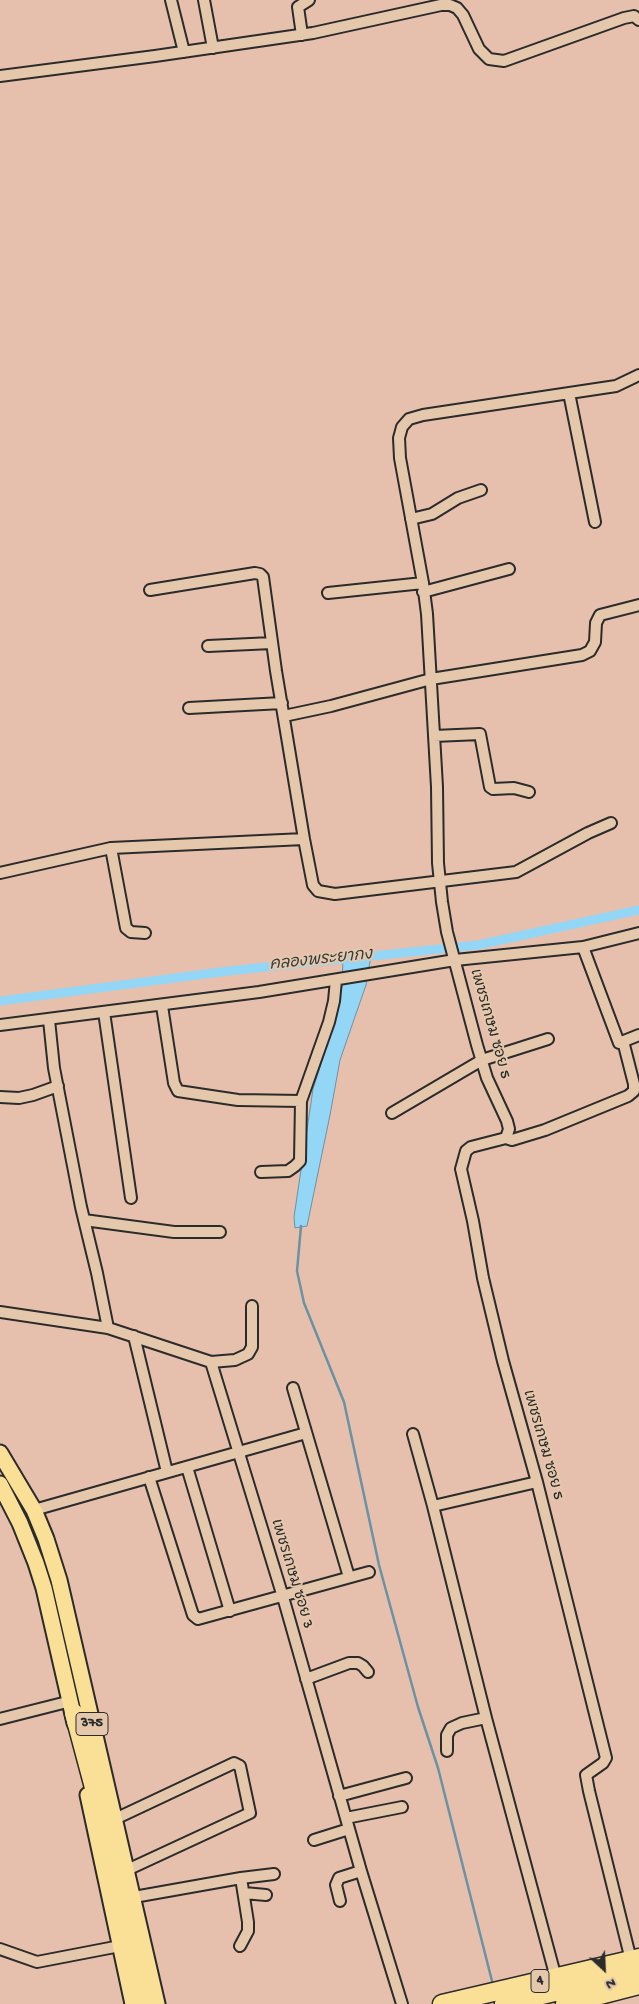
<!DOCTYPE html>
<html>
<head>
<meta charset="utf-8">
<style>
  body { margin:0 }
  #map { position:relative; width:639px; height:2004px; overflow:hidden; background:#e6c0ac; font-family:"Gochi Hand",sans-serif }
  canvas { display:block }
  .north { position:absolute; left:579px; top:1944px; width:50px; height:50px; -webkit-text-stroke:4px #e5c8ac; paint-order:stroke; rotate:155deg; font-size:14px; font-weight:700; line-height:20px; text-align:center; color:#2b2b2b }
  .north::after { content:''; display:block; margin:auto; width:18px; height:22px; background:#2b2b2b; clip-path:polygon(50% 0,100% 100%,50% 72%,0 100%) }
</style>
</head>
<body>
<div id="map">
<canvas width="639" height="2004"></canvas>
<div class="north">N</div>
</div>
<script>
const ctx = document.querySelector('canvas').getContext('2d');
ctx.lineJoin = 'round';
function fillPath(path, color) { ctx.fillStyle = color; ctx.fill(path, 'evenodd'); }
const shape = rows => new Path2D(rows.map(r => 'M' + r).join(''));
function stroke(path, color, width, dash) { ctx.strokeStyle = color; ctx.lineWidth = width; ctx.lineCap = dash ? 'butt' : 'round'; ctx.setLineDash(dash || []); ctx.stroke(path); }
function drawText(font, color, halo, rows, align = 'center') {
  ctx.font = font + ' "Gochi Hand","Playpen Sans Thai",sans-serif'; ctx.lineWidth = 4; ctx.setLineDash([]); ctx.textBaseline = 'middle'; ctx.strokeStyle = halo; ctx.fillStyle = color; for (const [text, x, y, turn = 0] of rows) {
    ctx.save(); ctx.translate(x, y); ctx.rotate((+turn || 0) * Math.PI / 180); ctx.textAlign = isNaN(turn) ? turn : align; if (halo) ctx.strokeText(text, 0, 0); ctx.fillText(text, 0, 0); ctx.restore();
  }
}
const water = shape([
  [371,956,366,985,340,1060,330,1115,307,1226,295,1228,294,1217,313,1089,328,1042,342,987,343,959,371,956]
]);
fillPath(water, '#94d6f6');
stroke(water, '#6a92a5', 1);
stroke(shape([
  [301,1226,297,1271,304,1303,344,1402,379,1565,418,1707,438,1768,493,1985]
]), '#6a92a5', 2.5);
stroke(shape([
  [0,1001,228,971,478,945,639,910]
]), '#94d6f6', 9);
const street = shape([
  [171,0,184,52],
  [204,0,213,48],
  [302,35,298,7,309,0],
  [0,76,155,56,313,33,441,5,450,5,457,8,463,15,479,49,489,59,504,61,624,18,634,16,639,20],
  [569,393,595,522],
  [411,519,432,514,458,498,481,490],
  [150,590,255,573,260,574,263,577,276,671,304,839,313,885,318,891,335,894,516,872,588,833,611,823],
  [423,592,509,569],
  [328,593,423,583],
  [208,646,272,643],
  [189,708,282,703],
  [284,716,331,706,431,679,582,655,590,651,595,642,596,623,600,615,639,605],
  [434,736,480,734,490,787,493,789,514,788,529,792],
  [111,848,126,928,131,932,145,933],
  [0,873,111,848,304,839],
  [583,947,639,933],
  [162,1006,174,1083,178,1091,238,1100,301,1101,300,1161,295,1166,288,1171,261,1172],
  [104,1012,131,1198],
  [49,1020,54,1068,81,1207,97,1273,108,1328],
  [0,1025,259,992,455,960,583,947,619,1043,639,1035],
  [0,1097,19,1098,33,1095,58,1086],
  [301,1101,329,1022,334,1001,336,980],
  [392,1113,482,1060,548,1039],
  [506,1138,512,1140,545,1130,628,1096,634,1091,634,1084,623,1041],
  [84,1220,174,1232,220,1232],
  [0,1312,108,1328,211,1362,283,1597,361,1871,402,2004],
  [134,1336,167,1472],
  [211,1362,235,1360,248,1354,252,1347,252,1306],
  [293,1388,349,1577],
  [413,1434,433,1506,486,1718,556,1978],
  [187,1467,230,1611],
  [149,1477,193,1615,198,1619,369,1572],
  [433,1506,537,1482],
  [34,1510,306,1433],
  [306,1679,349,1663,358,1663,363,1666,368,1672],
  [0,1719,71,1701],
  [447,1751,447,1735,451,1728,462,1723,486,1718],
  [339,1796,406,1778],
  [346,1818,402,1807],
  [115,1819,234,1763,240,1766,250,1813,127,1870],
  [314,1840,349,1829],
  [244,1893,266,1895],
  [134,1897,241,1878,274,1874],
  [340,1901,336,1885,339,1878,361,1871],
  [240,1946,248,1931,248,1922,241,1878],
  [0,1949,37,1962,120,1946],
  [631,1960,589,1791,586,1775,603,1763,606,1758,537,1482,503,1361,483,1278,473,1221,461,1169,466,1151,471,1147,506,1138,509,1129,507,1121,487,1078,477,1045,447,932,442,902,438,863,437,787,427,614,423,583,400,458,399,438,402,427,409,419,423,415,616,386,639,375]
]);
const primary = shape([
  [0,1453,34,1510,46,1539,59,1580,157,2004],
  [0,1484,20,1523,36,1563,44,1588,75,1723],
  [88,1795,133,2004]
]);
const highway = shape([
  [74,1713,111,1851,142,2004],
  [442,2004,639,1958],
  [504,2004,639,1972],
  [565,2004,639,1985]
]);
stroke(street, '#2b2b2b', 14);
stroke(primary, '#2b2b2b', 19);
stroke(highway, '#2b2b2b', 21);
stroke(street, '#e5c8ac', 10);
stroke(primary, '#fadf96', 15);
stroke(highway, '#fadf96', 18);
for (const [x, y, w] of [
  [92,1724,32],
  [540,1981,18]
]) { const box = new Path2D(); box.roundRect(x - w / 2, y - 11.5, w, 23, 4); ctx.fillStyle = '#e5c8ac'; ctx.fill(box); stroke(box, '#2b2b2b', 1); }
drawText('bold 14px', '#2b2b2b', null, [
  ["375",92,1724],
  ["4",540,1981]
]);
drawText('15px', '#2b2b2b', '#e5c8ac', [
  ["เพชรเกษม ซอย 5",489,1024,74],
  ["เพชรเกษม ซอย 5",542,1445,74],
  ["เพชรเกษม ซอย 3",291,1574,73]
]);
drawText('italic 16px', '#363c3f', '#e5c8ac', [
  ["คลองพระยากง",321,961,-6]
]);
</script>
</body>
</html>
